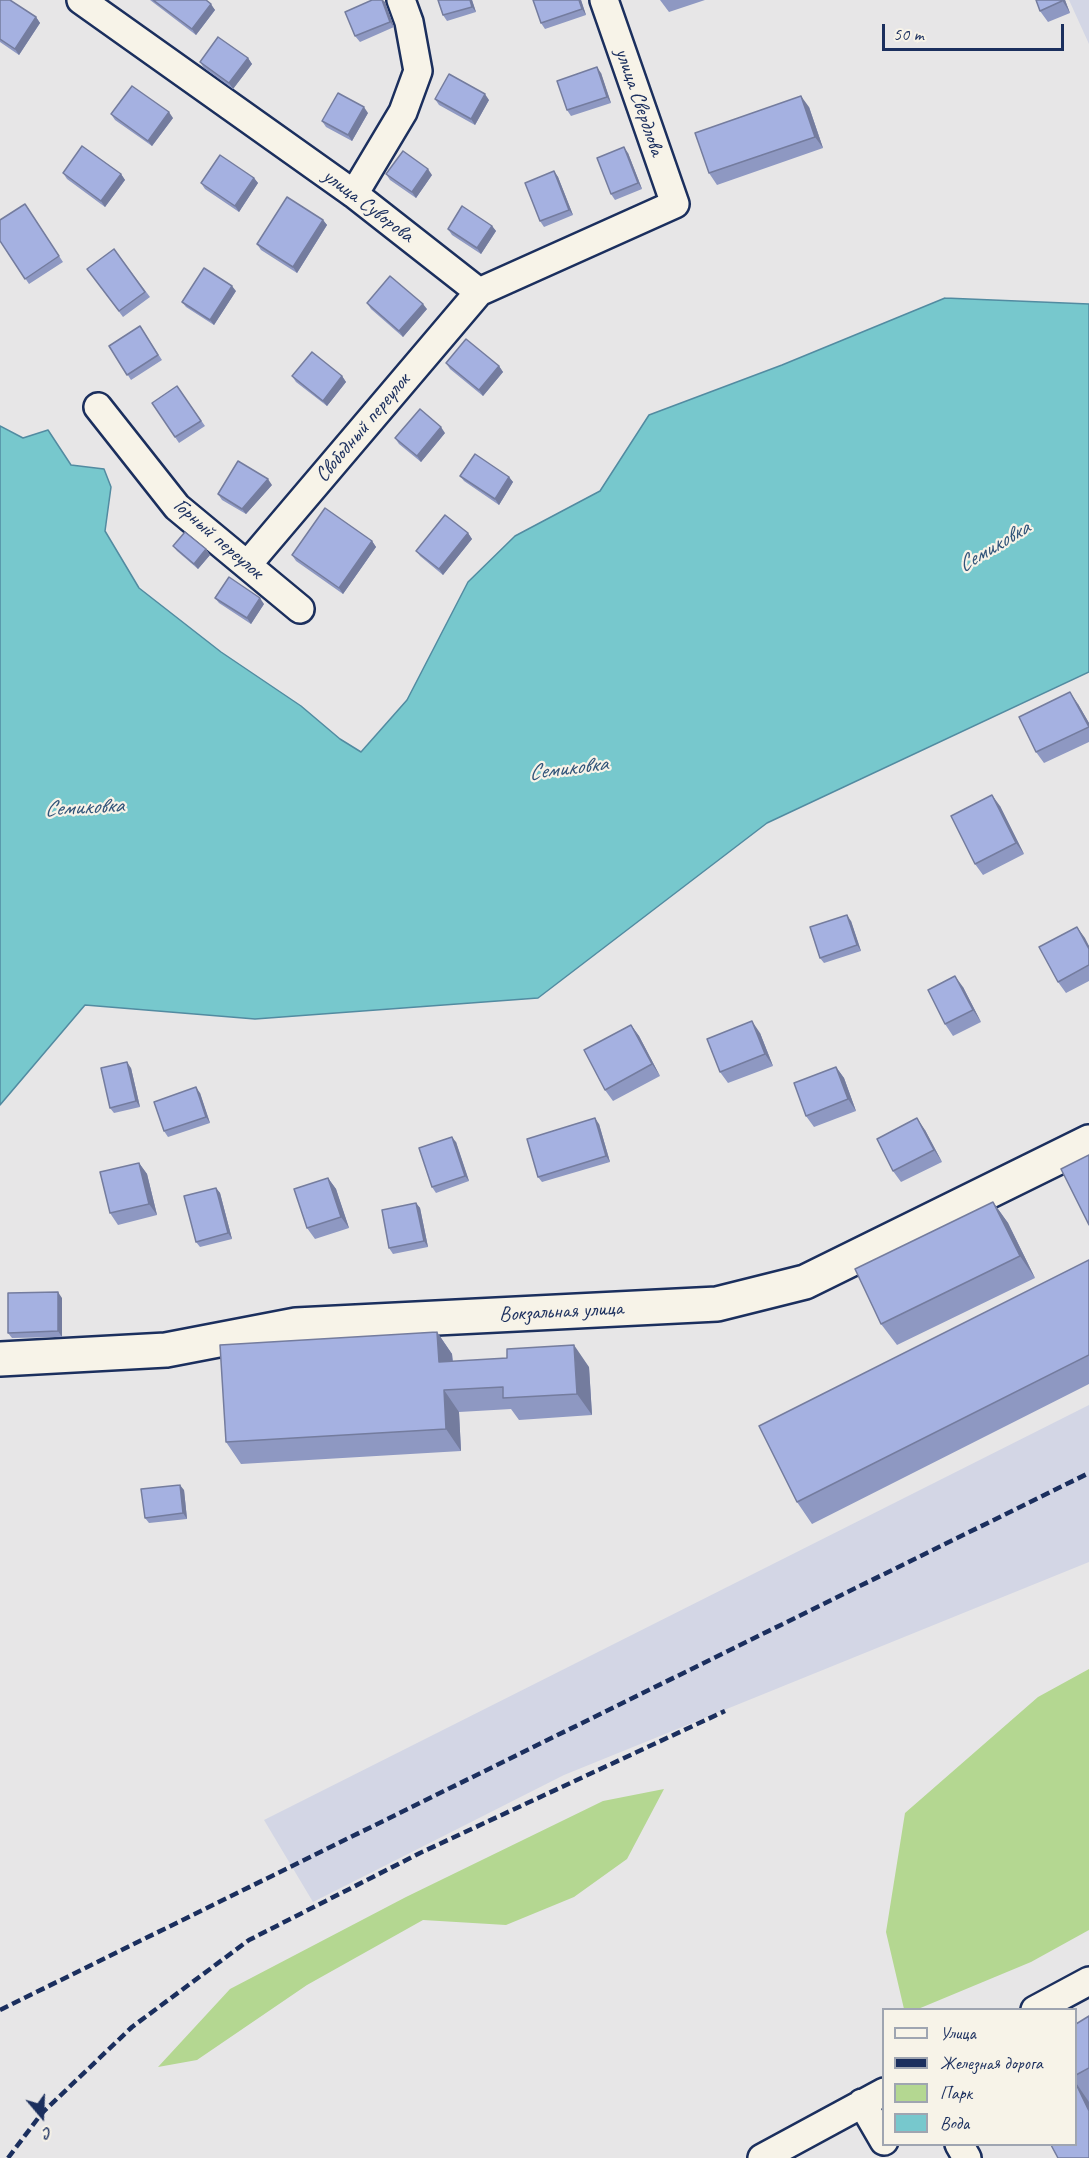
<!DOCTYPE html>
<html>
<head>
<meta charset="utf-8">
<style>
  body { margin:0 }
  #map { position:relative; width:1089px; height:2158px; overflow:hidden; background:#e7e6e7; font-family:Caveat,sans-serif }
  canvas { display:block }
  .legend { position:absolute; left:882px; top:2008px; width:195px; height:138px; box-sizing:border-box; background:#f7f3e8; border:2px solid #9fa5b1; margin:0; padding:8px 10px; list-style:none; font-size:18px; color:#1b2f5e }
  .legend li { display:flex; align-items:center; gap:12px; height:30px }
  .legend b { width:30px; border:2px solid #9fa5b1 }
  .north { position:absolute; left:12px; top:2086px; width:60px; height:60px; -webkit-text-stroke:4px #f7f3e8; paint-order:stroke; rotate:161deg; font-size:16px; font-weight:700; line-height:24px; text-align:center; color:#1b2f5e }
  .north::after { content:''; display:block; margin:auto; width:21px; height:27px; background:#1b2f5e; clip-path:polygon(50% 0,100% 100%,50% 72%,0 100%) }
  .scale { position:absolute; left:882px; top:24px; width:182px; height:27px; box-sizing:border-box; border:3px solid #1b2f5e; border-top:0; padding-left:8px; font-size:18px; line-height:21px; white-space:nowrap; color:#1b2f5e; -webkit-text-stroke:4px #f7f3e8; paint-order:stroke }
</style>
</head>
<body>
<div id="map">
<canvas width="1089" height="2158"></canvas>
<ul class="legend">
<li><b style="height:8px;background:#f7f3e8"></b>Улица</li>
<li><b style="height:8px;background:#1b2f5e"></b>Железная дорога</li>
<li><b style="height:16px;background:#b4d791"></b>Парк</li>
<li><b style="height:16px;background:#77c8cd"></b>Вода</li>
</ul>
<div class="north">С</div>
<div class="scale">50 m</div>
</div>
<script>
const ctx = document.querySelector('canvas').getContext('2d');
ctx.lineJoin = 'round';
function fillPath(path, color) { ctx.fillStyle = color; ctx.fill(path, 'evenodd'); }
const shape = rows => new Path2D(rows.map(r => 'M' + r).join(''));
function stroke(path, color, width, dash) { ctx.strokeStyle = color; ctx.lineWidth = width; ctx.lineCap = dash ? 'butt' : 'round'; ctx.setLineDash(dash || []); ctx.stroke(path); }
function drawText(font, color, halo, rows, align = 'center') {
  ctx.font = font + ' Caveat,sans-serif'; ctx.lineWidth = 4.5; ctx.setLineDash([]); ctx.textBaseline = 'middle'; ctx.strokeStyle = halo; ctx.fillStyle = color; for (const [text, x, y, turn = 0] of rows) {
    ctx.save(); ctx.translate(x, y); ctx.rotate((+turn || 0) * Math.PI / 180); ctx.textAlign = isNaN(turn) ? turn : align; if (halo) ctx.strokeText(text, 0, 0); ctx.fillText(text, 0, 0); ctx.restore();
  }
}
fillPath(shape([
  [1069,0,1089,0,1089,44],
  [1089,1405,1089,1562,564,1775,313,1902,264,1820]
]), '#d3d6e5');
fillPath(shape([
  [1089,1669,1089,1930,1031,1962,918,2009,904,2009,886,1932,905,1813,1038,1697],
  [664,1789,627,1859,574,1897,506,1925,423,1920,307,1985,197,2060,158,2067,230,1989,406,1897,603,1801]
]), '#b4d791');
const water = shape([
  [945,298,1089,304,1089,672,767,823,538,998,255,1019,85,1005,0,1105,0,426,23,438,48,430,71,465,104,469,111,487,105,531,139,588,221,652,301,706,340,739,361,752,407,700,468,582,515,536,600,491,649,415,782,365,945,298]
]);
fillPath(water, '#77c8cd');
stroke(water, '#528ba1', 1.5);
const street = shape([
  [81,0,354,194,479,292],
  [354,194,403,112,418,71,409,22,401,0],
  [98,407,177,507,300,609],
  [248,564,479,292,675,204,604,0],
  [1035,2010,1089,1981],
  [862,2103,884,2141],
  [959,2144,967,2158],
  [762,2158,884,2092]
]);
const secondary = shape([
  [0,1359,166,1350,296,1325,717,1304,805,1282,1089,1142]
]);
stroke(street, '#1b2f5e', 32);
stroke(secondary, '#1b2f5e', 38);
stroke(street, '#f7f3e8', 27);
stroke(secondary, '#f7f3e8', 33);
stroke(shape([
  [0,2010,1089,1473],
  [8,2158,42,2113,132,2027,249,1940,420,1853,725,1711]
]), '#1b2f5e', 4.5, [9, 4.5]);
fillPath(shape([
  [0,0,36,17,40,23,19,55,0,42],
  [150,0,206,0,215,10,196,35],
  [472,0,476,12,447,21,443,15],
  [581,0,586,15,545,29,541,23],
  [660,0,705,0,669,12],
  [1036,0,1065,0,1070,13,1048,22,1040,11],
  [385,2,394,27,360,42,355,36],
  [248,58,252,64,233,89,204,68,200,62],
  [601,73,611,103,571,116,567,110],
  [435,99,489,100,475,125,439,105],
  [809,107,823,148,717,185,709,173],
  [368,113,352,141,326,127,322,121],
  [111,114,173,118,152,146,115,120],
  [628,153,642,189,615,200,611,194],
  [554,171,558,177,573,215,544,227,540,221],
  [63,173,121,174,125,180,105,207,67,179],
  [386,174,432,175,416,198,390,180],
  [254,178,258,183,239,212,205,189,201,183],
  [25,204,63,262,29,284,0,241],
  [323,220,327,225,297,273,261,250,257,244],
  [492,226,496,231,481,254,452,235,448,229],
  [114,249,150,297,123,317,87,269],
  [236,291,214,325,186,307,182,302],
  [367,303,427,309,403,337,371,309],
  [140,326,162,360,131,380,109,346],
  [446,363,499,366,503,372,483,396,450,369],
  [292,376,342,376,346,382,327,406,296,382],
  [177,386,205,426,179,443,152,403],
  [445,433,421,462,399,444,395,438],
  [460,476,509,477,513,482,499,505,464,481],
  [272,485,246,514,222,500,218,494],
  [468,533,472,539,443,575,420,556,416,551],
  [372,541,376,547,343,594,296,561,292,555],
  [173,546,206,549,210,555,198,569,177,551],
  [215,598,264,604,251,624,219,603],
  [1078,704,1089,723,1089,742,1044,763,1036,752],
  [1000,806,1024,854,983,875,975,864],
  [851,921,861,951,824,963,820,958],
  [1077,927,1089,946,1089,981,1066,993,1058,982],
  [963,987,981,1022,953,1036,945,1024],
  [631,1025,639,1036,660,1076,613,1101,605,1090],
  [760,1033,773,1066,728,1083,720,1072],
  [836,1067,844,1078,856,1111,814,1127,806,1116],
  [131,1068,140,1107,114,1113,110,1108],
  [200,1093,210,1123,168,1137,164,1131],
  [599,1124,610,1162,542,1182,538,1177],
  [925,1130,942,1162,901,1182,893,1171],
  [456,1142,469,1181,436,1193,432,1187],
  [139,1163,147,1174,157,1215,118,1225,110,1213],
  [328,1178,336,1189,349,1228,315,1239,307,1228],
  [216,1188,220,1193,232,1239,200,1247,196,1242],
  [993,1202,1008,1223,1035,1278,897,1345,881,1324],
  [416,1203,420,1208,428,1247,393,1254,389,1248],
  [1089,1260,1089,1384,812,1524,797,1502],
  [62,1298,62,1337,12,1338,8,1333],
  [437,1332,452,1354,453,1361,589,1367,592,1415,519,1420,511,1409,459,1412,461,1451,241,1464,226,1442],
  [184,1490,187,1519,149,1523,145,1518],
  [1089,2016,1089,2158,1076,2145,1076,2024]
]), '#8e98c2');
fillPath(shape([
  [382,0,383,0,385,2,394,27,390,22],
  [470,0,472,0,476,12,472,7],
  [579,0,581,0,586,15,582,9],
  [1062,0,1065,0,1070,13],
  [211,4,215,10,196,35,192,29],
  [36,17,40,23,19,55,15,49],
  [248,58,252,64,233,89,229,83],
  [597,67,601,73,611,103,607,97],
  [485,94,489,100,475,125,471,119],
  [801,96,809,107,823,148,815,137],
  [364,107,368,113,352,141,348,135],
  [169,112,173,118,152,146,148,141],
  [624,147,628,153,642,189,638,183],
  [428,169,432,175,416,198,412,192],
  [554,171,558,177,573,215,569,210],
  [121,174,125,180,105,207,101,201],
  [254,178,258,183,239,212,235,206],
  [323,220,327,225,297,273,293,267],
  [492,226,496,231,481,254,477,248],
  [232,286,236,291,214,325,210,320],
  [423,304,427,309,403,337,399,331],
  [499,366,503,372,483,396,479,390],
  [342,376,346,382,327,406,323,401],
  [441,427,445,433,421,462,417,456],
  [509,477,513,482,499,505,495,499],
  [268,479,272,485,246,514,242,509],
  [468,533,472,539,443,575,439,569],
  [372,541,376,547,343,594,339,588],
  [206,549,210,555,198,569,194,564],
  [260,598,264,604,251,624,247,618],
  [1070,692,1078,704,1089,723,1089,727],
  [992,795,1000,806,1024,854,1016,843],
  [847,915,851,921,861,951,857,945],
  [1077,927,1085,938,1089,946,1089,949],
  [955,976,963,987,981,1022,973,1010],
  [752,1021,760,1033,773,1066,765,1054],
  [631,1025,639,1036,660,1076,652,1064],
  [127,1062,131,1068,140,1107,136,1101],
  [836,1067,844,1078,856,1111,848,1099],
  [196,1087,200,1093,210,1123,206,1117],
  [595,1118,599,1124,610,1162,606,1156],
  [917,1118,925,1130,942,1162,934,1150],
  [452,1137,456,1142,469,1181,465,1176],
  [139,1163,147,1174,157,1215,149,1204],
  [328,1178,336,1189,349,1228,341,1217],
  [216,1188,220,1193,232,1239,228,1233],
  [993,1202,1008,1223,1035,1278,1020,1256],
  [416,1203,420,1208,428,1247,424,1241],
  [58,1292,62,1298,62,1337,58,1331],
  [437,1332,452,1354,454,1384,439,1362],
  [574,1345,589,1367,592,1415,577,1394],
  [444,1390,459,1412,461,1451,446,1429],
  [180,1485,184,1490,187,1519,183,1513],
  [1076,2083,1089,2102,1089,2111,1076,2084]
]), '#747c9e');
const building = shape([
  [0,0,10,0,36,17,15,49,0,39,0,0],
  [153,0,206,0,211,4,192,29,153,0],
  [372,0,382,0,390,22,355,36,345,12,372,0],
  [438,0,470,0,472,7,443,15,438,0],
  [533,0,579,0,582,9,541,23,533,0],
  [1036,0,1062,0,1062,1,1040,11,1036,0],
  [218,37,248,58,229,83,200,62,218,37],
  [597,67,607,97,567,110,557,81,597,67],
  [449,74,485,94,471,119,435,99,449,74],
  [132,86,169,112,148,141,111,114,132,86],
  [338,93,364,107,348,135,322,121,338,93],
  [801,96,815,137,709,173,695,133,801,96],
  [82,146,121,174,101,201,63,173,82,146],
  [624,147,638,183,611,194,597,158,624,147],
  [403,151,428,169,412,192,386,174,403,151],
  [220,155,254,178,235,206,201,183,220,155],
  [554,171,569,210,540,221,525,183,554,171],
  [287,197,323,220,293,267,257,244,287,197],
  [25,204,59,256,25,279,0,241,0,220,25,204],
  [462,206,492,226,477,248,448,229,462,206],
  [114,249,145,292,119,311,87,269,114,249],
  [204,268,232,286,210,320,182,302,204,268],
  [390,276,423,304,399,331,367,303,390,276],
  [140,326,158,355,127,375,109,346,140,326],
  [466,339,499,366,479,390,446,363,466,339],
  [312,352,342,376,323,401,292,376,312,352],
  [177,386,201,421,175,437,152,403,177,386],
  [420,409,441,427,417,456,395,438,420,409],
  [475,454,509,477,495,499,460,476,475,454],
  [238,461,268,479,242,509,218,494,238,461],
  [325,508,372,541,339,588,292,555,325,508],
  [445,515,468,533,439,569,416,551,445,515],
  [185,532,206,549,194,564,173,546,185,532],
  [229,577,260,598,247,618,215,598,229,577],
  [1070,692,1089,727,1036,752,1019,717,1070,692],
  [992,795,1016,843,975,864,951,816,992,795],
  [847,915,857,945,820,958,810,927,847,915],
  [1077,927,1089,949,1089,965,1058,982,1039,947,1077,927],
  [955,976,973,1010,945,1024,928,990,955,976],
  [752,1021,765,1054,720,1072,707,1039,752,1021],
  [631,1025,652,1064,605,1090,584,1050,631,1025],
  [127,1062,136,1101,110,1108,101,1068,127,1062],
  [836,1067,848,1099,806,1116,794,1083,836,1067],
  [196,1087,206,1117,164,1131,154,1102,196,1087],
  [595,1118,606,1156,538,1177,527,1139,595,1118],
  [917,1118,934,1150,893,1171,877,1139,917,1118],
  [452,1137,465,1176,432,1187,419,1148,452,1137],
  [1089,1155,1089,1225,1061,1169,1089,1155],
  [139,1163,149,1204,110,1213,100,1172,139,1163],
  [328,1178,341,1217,307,1228,294,1189,328,1178],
  [216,1188,228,1233,196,1242,184,1196,216,1188],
  [993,1202,1020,1256,881,1324,855,1269,993,1202],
  [416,1203,424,1241,389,1248,382,1210,416,1203],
  [1089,1260,1089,1355,797,1502,759,1426,1089,1260],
  [58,1292,58,1331,8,1333,8,1293,58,1292],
  [437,1332,439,1362,507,1358,507,1349,574,1345,577,1394,503,1398,503,1387,444,1390,446,1429,226,1442,220,1345,437,1332],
  [180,1485,183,1513,145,1518,141,1489,180,1485],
  [1089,2016,1089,2068,1076,2075,1076,2024,1089,2016],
  [1076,2084,1089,2111,1089,2158,1058,2158,1051,2145,1076,2145,1076,2084]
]);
fillPath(building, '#a5b1e1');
stroke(building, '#747c9e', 1.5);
drawText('21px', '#1b2f5e', '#f7f3e8', [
  ["улица Свердлова",639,102,71],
  ["улица Суворова",368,206,37],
  ["Свободный переулок",363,428,-50],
  ["Горный переулок",218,539,41],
  ["Вокзальная улица",561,1312,-3]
]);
drawText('italic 22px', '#32557a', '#f7f3e8', [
  ["Семиковка",994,547,-31],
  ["Семиковка",568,769,-7],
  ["Семиковка",84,808,-3]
]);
</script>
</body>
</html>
